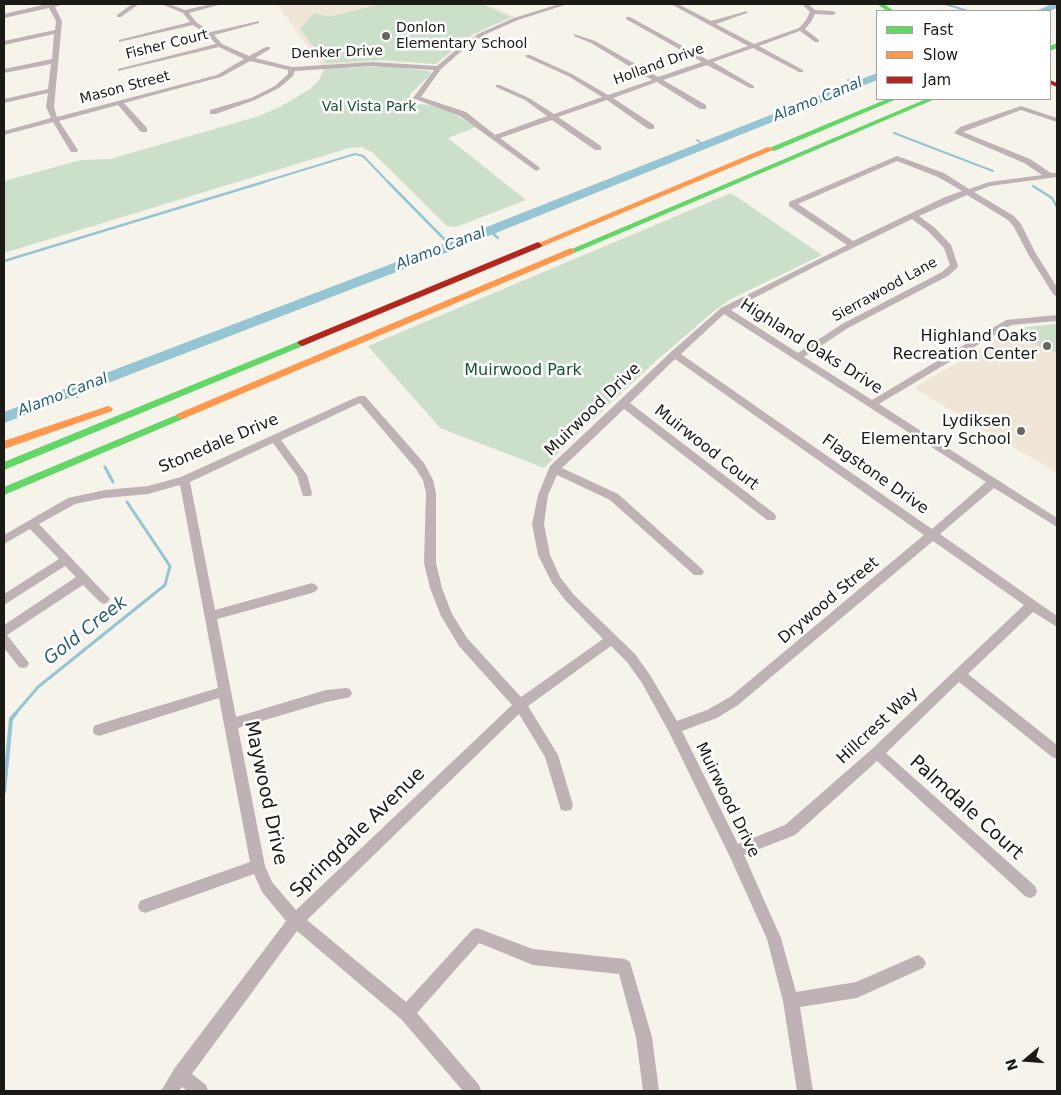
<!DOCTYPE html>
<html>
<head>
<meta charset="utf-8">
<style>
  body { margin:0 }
  #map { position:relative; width:1061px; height:1095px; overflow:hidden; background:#f6f3ea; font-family:"DejaVu Sans",sans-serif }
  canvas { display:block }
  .frame { position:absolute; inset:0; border:5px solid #1b1a14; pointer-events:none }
  .legend { position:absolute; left:876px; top:10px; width:175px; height:90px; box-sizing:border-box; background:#fff; border:1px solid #a4a3a1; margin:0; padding:6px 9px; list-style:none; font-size:15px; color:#1b1a14 }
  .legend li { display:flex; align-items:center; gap:10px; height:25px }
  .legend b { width:25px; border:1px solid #a4a3a1 }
  .north { position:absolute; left:1001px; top:1035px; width:50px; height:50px; -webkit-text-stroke:4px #fff; paint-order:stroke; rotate:252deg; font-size:14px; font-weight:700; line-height:20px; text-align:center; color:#1b1a14 }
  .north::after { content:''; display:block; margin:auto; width:18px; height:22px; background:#1b1a14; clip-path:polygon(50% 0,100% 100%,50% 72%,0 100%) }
</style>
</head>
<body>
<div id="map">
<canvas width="1061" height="1095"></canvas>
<div class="frame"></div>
<ul class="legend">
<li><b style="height:6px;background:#63d668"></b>Fast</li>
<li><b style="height:6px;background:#ff974d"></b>Slow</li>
<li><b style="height:6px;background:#b3261e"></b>Jam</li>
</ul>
<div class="north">N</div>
</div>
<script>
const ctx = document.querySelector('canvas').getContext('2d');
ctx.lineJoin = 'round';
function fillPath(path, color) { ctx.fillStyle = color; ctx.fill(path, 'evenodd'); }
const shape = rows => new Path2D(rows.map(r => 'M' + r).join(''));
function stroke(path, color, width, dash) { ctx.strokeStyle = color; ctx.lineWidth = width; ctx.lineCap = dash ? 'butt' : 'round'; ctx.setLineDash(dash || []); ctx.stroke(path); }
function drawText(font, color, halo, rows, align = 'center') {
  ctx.font = font + ' "DejaVu Sans",sans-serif'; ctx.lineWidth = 5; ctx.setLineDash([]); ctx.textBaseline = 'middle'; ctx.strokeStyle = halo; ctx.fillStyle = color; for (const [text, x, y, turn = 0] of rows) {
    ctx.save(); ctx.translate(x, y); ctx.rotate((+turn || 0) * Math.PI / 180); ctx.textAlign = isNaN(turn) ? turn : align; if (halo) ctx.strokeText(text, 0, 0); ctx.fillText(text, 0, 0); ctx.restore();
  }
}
fillPath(shape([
  [277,4,486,4,516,17,489,27,469,38,438,64,378,61,321,65],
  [1006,334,1057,353,1057,473,914,388]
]), '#efe6d8');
fillPath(shape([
  [381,4,481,4,511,17,471,35,435,64,386,60,326,63,300,29,314,13,329,17],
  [385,66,430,71,430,75,410,94,410,100,417,104,430,105,451,112,476,127,448,138,526,200,456,227,447,226,372,152,361,147,349,148,4,253,4,181,81,160,110,159,256,117,280,107,310,89,319,80,324,69],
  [731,193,822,255,731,299,714,311,656,361,576,435,544,468,440,428,368,346],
  [1057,324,1057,353,1006,334,1026,327]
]), '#ccdfcb');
stroke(shape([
  [945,4,968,11],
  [848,80,857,84],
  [894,133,993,171],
  [697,140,705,146],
  [260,183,355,154,363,156,389,183]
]), '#95c4d2', 2);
stroke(shape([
  [388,182,451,246],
  [1033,186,1052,198,1057,207],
  [490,231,498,238],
  [4,261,264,182],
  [74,390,77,397]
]), '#95c4d2', 2.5);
stroke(shape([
  [105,467,113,482],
  [15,714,38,687,165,585,170,566,127,502]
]), '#95c4d2', 3);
stroke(shape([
  [4,792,11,719,16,713]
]), '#95c4d2', 4);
fillPath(shape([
  [1052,4,1057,4,1057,8,1049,11,1036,11,1052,4],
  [877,73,877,80,456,249,4,423,4,412,446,243,877,73]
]), '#95c4d2');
fillPath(shape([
  [47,4,63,4,55,7,62,21,54,107,57,117,217,75,244,59,219,47,118,71,118,69,216,44,208,35,193,25,119,42,119,40,190,22,183,13,161,4,169,4,185,10,212,4,222,4,189,13,196,22,211,32,259,21,259,23,214,35,222,44,249,56,266,47,270,47,270,49,255,58,292,67,372,62,437,66,462,45,480,33,514,18,559,4,568,4,518,20,484,35,466,47,441,69,421,97,466,112,495,135,547,116,525,100,496,87,496,85,500,85,529,98,554,114,602,97,568,76,526,57,526,55,530,55,572,74,608,95,652,80,591,43,574,36,574,34,595,41,658,77,702,62,626,19,626,17,630,17,708,60,748,46,671,4,678,4,711,21,747,11,747,13,716,24,754,44,799,28,806,20,810,12,802,4,808,4,815,10,833,11,836,13,833,15,815,14,811,22,805,29,819,40,819,42,815,42,800,31,759,46,803,70,803,72,799,72,753,48,713,62,754,86,754,88,750,88,707,65,663,80,706,105,706,109,700,109,657,82,613,98,654,125,654,129,648,129,607,100,558,117,601,146,601,150,595,150,552,120,500,138,539,167,540,169,536,171,460,116,415,99,413,98,434,70,372,66,295,71,293,76,279,88,255,100,216,114,210,114,210,110,251,98,275,86,288,74,288,70,250,61,221,77,124,103,147,128,147,132,141,132,118,105,59,121,78,150,77,152,71,152,53,122,4,135,4,131,51,118,46,107,48,93,4,103,4,99,48,89,51,64,4,73,4,69,52,59,54,34,4,45,4,41,55,30,56,21,49,8,4,18,4,14,47,4],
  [132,4,139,4,121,17,117,17,117,15,132,4],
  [1021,106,1057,118,1057,122,1021,110,963,132,1030,159,1051,173,1057,173,1057,177,990,186,974,192,1014,216,1021,224,1036,254,1057,287,1057,297,1053,294,1028,254,1014,227,1008,220,967,195,919,216,935,228,951,245,958,266,957,268,948,276,848,328,804,357,872,400,1006,320,1057,315,1057,321,1011,325,879,404,1057,518,1057,527,994,488,940,534,1057,616,1057,627,1033,612,968,674,1057,745,1057,759,1052,757,959,682,886,753,1035,886,1037,891,1035,896,1030,898,1025,896,877,761,795,835,744,855,781,938,796,992,856,982,918,955,923,958,926,963,923,968,857,998,800,1007,813,1091,797,1091,783,1001,767,939,730,857,669,732,642,683,627,662,611,646,528,706,558,755,573,805,571,810,566,811,561,810,545,757,519,714,307,920,406,1002,472,930,477,928,533,949,625,959,630,962,652,1037,659,1091,643,1091,636,1037,619,974,533,965,479,943,417,1013,479,1085,481,1091,463,1091,401,1019,297,931,192,1074,206,1085,208,1091,187,1091,182,1087,179,1091,161,1091,174,1069,286,921,262,892,254,874,145,913,140,911,138,906,140,901,145,899,250,862,219,698,99,736,94,734,93,730,94,726,99,724,218,688,180,485,148,494,105,498,75,504,39,524,110,599,108,602,104,604,100,602,83,585,7,635,29,663,27,667,23,668,19,667,4,648,4,625,76,577,65,566,4,605,4,594,59,559,30,529,4,544,4,535,68,498,105,490,148,486,181,477,359,396,365,396,424,463,433,480,436,493,436,563,442,588,452,614,467,638,521,697,603,639,566,601,552,583,538,555,532,524,538,495,550,466,671,352,721,308,847,245,789,206,789,202,897,156,944,173,969,189,989,182,1042,175,1024,163,954,133,960,127,1021,106],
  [897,161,938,177,962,191,945,197,853,241,798,204,897,161],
  [912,219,929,232,944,248,950,265,942,272,842,324,798,353,731,310,816,266,912,219],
  [724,314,986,482,932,529,681,354,724,314],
  [675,359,924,535,730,697,707,710,677,721,650,675,635,654,574,595,560,577,550,555,544,524,548,495,557,475,610,500,694,575,702,575,704,572,702,569,618,494,562,468,624,409,767,520,775,520,776,517,775,514,630,403,675,359],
  [360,403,416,469,423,480,426,493,424,563,430,588,441,616,459,646,512,705,296,910,272,882,265,866,238,728,326,702,346,698,350,697,352,693,350,689,346,688,326,690,236,717,217,619,312,593,316,591,318,588,316,585,312,583,215,610,190,482,273,443,297,476,303,496,311,496,312,493,307,475,281,440,360,403],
  [933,541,1024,605,872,749,785,825,738,844,682,731,717,718,738,705,933,541]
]), '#beb2b5');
fillPath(shape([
  [877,4,884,4,894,11,887,11,877,4],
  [1057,43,1057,48,1050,51,1050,46,1057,43],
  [887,99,897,99,774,151,767,149,887,99],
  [926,99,935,99,574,253,571,254,567,251,926,99],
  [302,340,307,343,305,345,4,470,4,462,302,340],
  [181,413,186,416,185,418,4,495,4,487,181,413]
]), '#63d668');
fillPath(shape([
  [768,147,775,149,541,247,535,247,534,245,768,147],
  [571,248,575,251,574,253,185,418,181,419,176,416,177,414,571,248],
  [108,406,113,409,112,411,4,449,4,441,108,406]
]), '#ff974d');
fillPath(shape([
  [1050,80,1057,83,1057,87,1050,84,1050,80],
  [538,242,542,245,541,247,305,345,302,346,297,343,299,341,538,242]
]), '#b3261e');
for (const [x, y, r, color] of [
  [386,36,5,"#68665f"],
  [1047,346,5,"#68665f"],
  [1021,431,5,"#68665f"]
]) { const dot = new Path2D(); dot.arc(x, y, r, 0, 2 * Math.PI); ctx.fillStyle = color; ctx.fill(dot); stroke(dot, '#fff', 2); }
drawText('14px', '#1b1a14', '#fff', [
  ["Donlon",396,28],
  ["Elementary School",396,44]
], 'left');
drawText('14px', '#1b1a14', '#fff', [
  ["Fisher Court",167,45,-14],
  ["Denker Drive",337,53,-2],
  ["Holland Drive",659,65,-20],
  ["Mason Street",125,88,-15],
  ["Sierrawood Lane",885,290,-29]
]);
drawText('14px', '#18522e', '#fff', [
  ["Val Vista Park",369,107]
]);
drawText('italic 15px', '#275e70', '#fff', [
  ["Alamo Canal",818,100,-22],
  ["Alamo Canal",441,249,-21],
  ["Alamo Canal",63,395,-21]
]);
drawText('16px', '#1b1a14', '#fff', [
  ["Highland Oaks",1037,337],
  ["Recreation Center",1037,355],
  ["Lydiksen",1011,422],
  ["Elementary School",1011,440]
], 'right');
drawText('16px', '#1b1a14', '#fff', [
  ["Highland Oaks Drive",811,347,32],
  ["Muirwood Drive",593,410,-44],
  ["Stonedale Drive",219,444,-23],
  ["Muirwood Court",706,448,38],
  ["Flagstone Drive",875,475,35],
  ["Drywood Street",829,601,-40],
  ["Hillcrest Way",878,726,-43],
  ["Muirwood Drive",727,800,64]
]);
drawText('16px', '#18522e', '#fff', [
  ["Muirwood Park",523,371]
]);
drawText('italic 18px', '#275e70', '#fff', [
  ["Gold Creek",86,631,-38]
]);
drawText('19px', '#1b1a14', '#fff', [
  ["Maywood Drive",265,793,78],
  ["Palmdale Court",966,808,42],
  ["Springdale Avenue",358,833,-44]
]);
</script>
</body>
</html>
